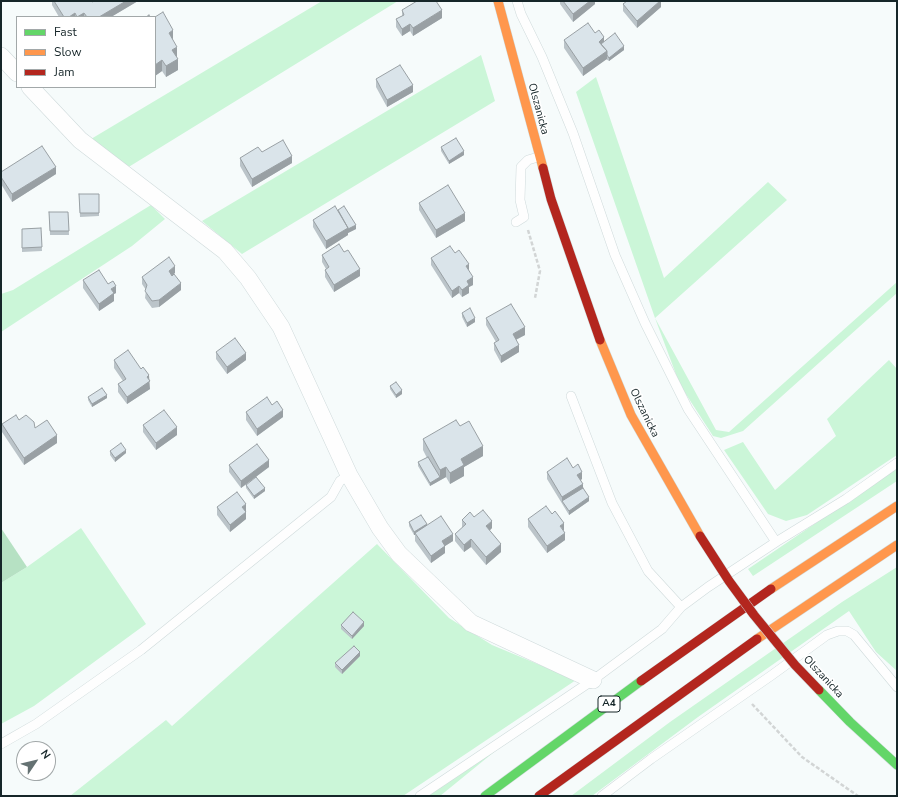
<!DOCTYPE html>
<html>
<head>
<meta charset="utf-8">
<style>
  body { margin:0 }
  #map { position:relative; width:898px; height:797px; overflow:hidden; background:#f6fbfb; font-family:"Nunito Sans",sans-serif }
  canvas { display:block }
  .frame { position:absolute; inset:0; border:2px solid #162629; pointer-events:none }
  .legend { position:absolute; left:16px; top:16px; width:140px; height:72px; box-sizing:border-box; background:#fff; border:1px solid #a2a8a9; margin:0; padding:5px 7px; list-style:none; font-size:12px; color:#162629 }
  .legend li { display:flex; align-items:center; gap:8px; height:20px }
  .legend b { width:20px; border:1px solid #a2a8a9 }
  .north { position:absolute; left:16px; top:741px; width:40px; height:40px; box-sizing:border-box; background:#fff; border:1px solid #a2a8a9; border-radius:50%; rotate:55deg; font-size:11px; font-weight:700; line-height:16px; text-align:center; color:#162629 }
  .north::after { content:''; display:block; margin:auto; width:14px; height:18px; background:#647172; clip-path:polygon(50% 0,100% 100%,50% 72%,0 100%) }
</style>
</head>
<body>
<div id="map">
<canvas width="898" height="797"></canvas>
<div class="frame"></div>
<ul class="legend">
<li><b style="height:5px;background:#63d668"></b>Fast</li>
<li><b style="height:5px;background:#ff974d"></b>Slow</li>
<li><b style="height:5px;background:#b3261e"></b>Jam</li>
</ul>
<div class="north">N</div>
</div>
<script>
const ctx = document.querySelector('canvas').getContext('2d');
ctx.lineJoin = 'round';
function fillPath(path, color) { ctx.fillStyle = color; ctx.fill(path, 'evenodd'); }
const shape = rows => new Path2D(rows.map(r => 'M' + r).join(''));
function stroke(path, color, width, dash) { ctx.strokeStyle = color; ctx.lineWidth = width; ctx.lineCap = dash ? 'butt' : 'round'; ctx.setLineDash(dash || []); ctx.stroke(path); }
function drawText(font, color, halo, rows, align = 'center') {
  ctx.font = font + ' "Nunito Sans",sans-serif'; ctx.lineWidth = 3.5; ctx.setLineDash([]); ctx.textBaseline = 'middle'; ctx.strokeStyle = halo; ctx.fillStyle = color; for (const [text, x, y, turn = 0] of rows) {
    ctx.save(); ctx.translate(x, y); ctx.rotate((+turn || 0) * Math.PI / 180); ctx.textAlign = isNaN(turn) ? turn : align; if (halo) ctx.strokeText(text, 0, 0); ctx.fillText(text, 0, 0); ctx.restore();
  }
}
fillPath(shape([
  [322,1,398,1,127,168,91,139],
  [481,55,495,101,242,254,202,221],
  [596,77,664,278,768,182,787,200,655,318,716,430,729,432,897,282,897,293,743,431,721,438,713,436,680,385,655,318,576,92],
  [151,205,165,219,132,246,1,332,1,294,13,290],
  [889,360,897,369,897,455,807,515,786,521,768,514,724,450,743,442,775,490,836,436,827,419],
  [897,468,897,481,753,576,748,569],
  [81,528,146,624,34,706,1,724,1,583,27,567],
  [377,544,449,618,492,645,576,680,403,796,70,796,166,720,172,726],
  [897,567,897,671,876,652,849,611,698,717,592,796,571,796,670,722,842,602],
  [499,748,440,796,428,796]
]), '#cbf6d8');
fillPath(shape([
  [1,528,27,567,1,583]
]), '#b6e1c3');
const lane = shape([
  [517,1,521,14,542,57,573,133,615,255,645,323,688,409,776,542],
  [516,222,524,217,520,200,521,167,528,160,538,157],
  [571,396,612,503,648,571,681,607],
  [1,744,36,724,141,650,331,497,340,481,349,475],
  [420,796,593,680,662,629,681,607,708,587,776,542,846,499,897,463],
  [602,796,651,759,772,675,827,635,838,631,847,631,854,635,897,687]
]);
const street = shape([
  [1,56,17,73],
  [30,87,80,140,225,251,248,278,281,327,349,475,380,528,399,554,471,623,593,680]
]);
const fast = shape([
  [819,690,850,722,897,765],
  [485,796,641,681]
]);
const slow = shape([
  [498,1,543,168],
  [600,340,631,415,700,536],
  [771,589,897,506],
  [757,639,897,545]
]);
const jam = shape([
  [543,168,551,199,600,340],
  [641,681,771,589],
  [539,796,757,639]
]);
stroke(lane, '#cfdadb', 10);
stroke(street, '#cfdadb', 18);
stroke(fast, '#cfdadb', 10);
stroke(slow, '#cfdadb', 10);
stroke(jam, '#cfdadb', 10);
stroke(shape([
  [528,230,540,271,535,298],
  [752,704,802,757,858,796]
]), '#d2d5d5', 2.5, [4, 2]);
stroke(lane, '#fefefe', 9);
stroke(street, '#fefefe', 17);
stroke(fast, '#63d668', 9);
stroke(slow, '#ff974d', 9);
stroke(jam, '#b3261e', 9);
const jamBridge = shape([
  [700,536,729,581,754,615,795,665,819,690]
]);
stroke(jamBridge, '#cfdadb', 10, []);
stroke(jamBridge, '#b3261e', 9);
fillPath(shape([
  [52,1,92,1,92,2,94,1,138,1,111,17,59,17,52,5],
  [560,1,595,1,595,4,573,22,560,4],
  [661,1,661,7,637,28,623,11,623,4],
  [402,10,442,18,413,36,410,31,402,36,396,27,396,19,402,16],
  [155,17,173,40,177,57,178,70,166,77,162,71,155,76],
  [595,33,604,42,624,50,609,61,606,59,583,76,564,48,564,40],
  [376,79,413,92,387,107,376,87],
  [441,147,464,155,449,164,441,151],
  [262,152,292,163,252,187,240,166,240,158],
  [1,172,56,174,12,202,1,184],
  [79,194,99,194,99,216,80,217],
  [419,203,465,221,436,238,419,210],
  [338,210,356,229,348,233,348,235,326,249,313,227,313,220],
  [49,212,68,212,69,235,50,235],
  [41,228,42,251,22,252,22,229],
  [344,252,360,276,334,292,325,277,325,270,326,269,322,262,322,255],
  [455,253,469,271,473,285,469,287,469,293,462,297,459,293,452,298,431,265,431,258],
  [175,273,172,275,181,290,159,307,152,308,145,298,146,290,142,284,142,277],
  [83,280,108,284,116,293,114,294,114,301,99,311,83,288],
  [462,313,475,322,467,327,462,317],
  [486,318,525,335,516,340,519,352,501,363,494,350,494,343,496,342,486,325],
  [216,352,246,360,227,374,216,359],
  [114,360,150,389,127,404,118,392,118,384,123,381,114,368],
  [390,386,402,394,396,398,390,389],
  [88,397,107,398,92,407,88,400],
  [272,405,283,417,257,436,246,420,246,412],
  [19,420,35,428,57,443,24,465,2,432,2,424],
  [143,425,177,435,156,450,143,432],
  [460,426,483,456,464,467,464,476,450,484,446,477,430,486,418,466,418,462,427,458,423,450,423,439],
  [110,451,126,453,115,462,110,455],
  [229,465,269,467,241,488,229,472],
  [573,468,582,479,581,480,583,488,589,501,569,515,547,479,547,472],
  [246,485,265,491,254,499,246,488],
  [217,507,246,511,246,519,230,532,217,515],
  [474,517,492,528,489,531,501,552,486,565,471,547,464,552,455,541,455,534,462,528,462,520],
  [528,519,564,531,565,540,547,553,528,527],
  [409,522,427,526,453,541,445,546,445,553,431,563,415,541,415,535,414,535,409,526],
  [341,625,364,626,352,639,341,629],
  [360,656,342,674,335,667,335,663]
]), '#bbc4c9');
fillPath(shape([
  [126,1,138,1,111,17,99,17],
  [590,1,595,1,595,4,573,22,573,14],
  [660,1,661,1,661,7,637,28,637,21],
  [442,10,442,18,413,36,413,28],
  [75,13,75,17,69,17],
  [84,13,84,17,77,17],
  [410,24,410,31,402,36,402,29],
  [173,30,173,41,169,33],
  [604,37,604,45,601,48,599,42],
  [624,46,624,50,609,61,609,58],
  [177,47,177,57,172,61,172,50],
  [607,51,607,59,583,76,583,68],
  [178,59,178,70,166,77,166,66],
  [162,60,162,71,155,76,155,65],
  [413,85,413,92,387,107,387,100],
  [464,151,464,155,449,164,449,161],
  [292,156,292,163,252,187,252,179],
  [56,167,56,174,12,202,12,194],
  [465,213,465,221,436,238,436,230],
  [356,225,356,229,348,233,348,235,326,249,326,241,348,228],
  [469,264,469,272,466,266],
  [175,266,175,273,169,278,169,271],
  [360,269,360,276,334,292,334,285],
  [473,277,473,285,469,287,469,293,462,297,462,290,467,281],
  [181,283,181,290,159,307,159,300],
  [116,286,116,293,114,294,114,301,99,311,99,304,111,289],
  [459,286,459,293,452,298,452,291],
  [475,318,475,322,467,327,467,323],
  [525,327,525,335,513,341,513,334],
  [519,345,519,352,501,363,501,356],
  [246,353,246,360,227,374,227,367],
  [149,375,150,389,127,404,127,397],
  [402,390,402,394,396,398,396,395],
  [107,395,107,398,92,407,92,404],
  [283,410,283,417,257,436,257,429],
  [177,427,177,435,156,450,156,443],
  [57,435,57,443,24,465,24,458],
  [483,446,483,456,464,467,464,476,450,484,450,473,461,459],
  [126,450,126,453,115,462,115,458],
  [269,460,269,467,241,488,241,481],
  [446,467,446,477,430,486,430,483,440,477,440,470],
  [582,472,582,479,577,482,577,475],
  [583,484,583,491,562,501,562,497],
  [265,488,265,491,254,499,254,496],
  [589,497,589,501,569,515,569,511],
  [246,504,246,511,242,514,242,507],
  [246,512,246,519,230,532,230,525],
  [492,521,492,528,486,534,486,526],
  [564,523,564,531,560,526],
  [427,524,427,528,415,533,415,535,414,535,414,532],
  [565,533,565,540,547,553,547,546],
  [453,534,453,541,445,546,445,553,431,563,431,556,442,541],
  [471,539,471,547,464,552,464,545],
  [501,544,501,552,486,565,486,557],
  [364,622,364,626,352,639,352,636],
  [360,652,360,656,342,674,342,670]
]), '#99a0a4');
const building = shape([
  [54,1,92,1,92,2,94,1,126,1,99,17,87,17,84,13,77,17,75,13,69,17,64,17,54,1],
  [417,1,436,1,442,10,413,28,410,24,402,29,396,19,404,15,402,10,417,1],
  [563,1,590,1,573,14,563,1],
  [627,1,660,1,637,21,623,4,627,1],
  [163,12,173,30,169,33,177,47,172,50,178,59,166,66,162,60,155,65,155,17,163,12],
  [149,15,150,17,146,17,149,15],
  [588,23,595,33,599,30,604,37,599,42,607,51,583,68,564,40,588,23],
  [615,33,624,46,609,58,607,55,607,51,601,44,615,33],
  [400,65,413,85,387,100,376,79,400,65],
  [456,138,464,151,449,161,441,147,456,138],
  [283,140,292,156,252,179,240,158,258,147,262,152,283,140],
  [42,146,56,167,12,194,1,177,1,172,42,146],
  [448,185,465,213,436,230,419,203,448,185],
  [79,194,99,194,99,213,80,213,79,194],
  [335,206,348,228,326,241,313,220,335,206],
  [344,206,356,225,348,229,348,228,338,210,344,206],
  [49,212,68,212,69,231,50,231,49,212],
  [41,228,42,247,22,248,22,229,41,228],
  [339,244,344,252,348,250,360,269,334,285,325,270,329,267,322,255,339,244],
  [450,246,455,253,459,250,469,264,466,266,473,277,467,281,469,285,462,290,459,286,452,291,431,258,450,246],
  [169,257,175,266,169,271,172,276,174,274,181,283,159,300,152,301,145,291,147,285,142,277,169,257],
  [99,270,108,284,113,281,116,286,111,289,114,293,99,304,83,280,99,270],
  [511,304,525,327,513,334,519,345,501,356,494,343,499,340,486,318,511,304],
  [470,308,475,318,467,323,462,313,470,308],
  [235,338,246,353,227,367,216,352,235,338],
  [128,350,141,369,143,367,149,375,147,377,150,381,127,397,118,384,126,379,114,360,128,350],
  [396,382,402,390,396,395,390,386,396,382],
  [102,388,107,395,92,404,88,397,102,388],
  [267,397,272,405,277,401,283,410,257,429,246,412,267,397],
  [164,410,177,427,156,443,143,425,164,410],
  [16,415,19,420,26,415,34,422,35,428,47,420,57,435,24,458,2,424,16,415],
  [456,420,460,426,469,421,483,446,461,459,464,465,450,473,446,467,440,470,423,439,456,420],
  [121,443,126,450,115,458,110,451,121,443],
  [257,444,269,460,241,481,229,465,257,444],
  [428,457,440,477,430,483,418,462,428,457],
  [567,458,573,468,578,464,582,472,577,475,583,484,562,497,547,472,567,458],
  [256,477,265,488,254,496,246,485,256,477],
  [583,488,589,497,569,511,562,501,583,488],
  [237,492,246,504,242,507,246,512,230,525,217,507,237,492],
  [546,506,552,514,555,511,564,523,560,526,565,533,547,546,528,519,546,506],
  [483,510,492,521,486,526,501,544,486,557,471,539,464,545,455,534,466,524,462,520,470,512,474,517,483,510],
  [421,515,427,524,414,532,409,522,421,515],
  [441,516,453,534,442,541,445,546,431,556,415,533,441,516],
  [353,612,364,622,352,636,341,625,353,612],
  [354,646,360,652,342,670,335,663,354,646]
]);
fillPath(building, '#dae4ea');
stroke(building, '#99a0a4', 1);
for (const [x, y, w] of [
  [609,704,22]
]) { const box = new Path2D(); box.roundRect(x - w / 2, y - 8, w, 16, 3); ctx.fillStyle = '#fff'; ctx.fill(box); stroke(box, '#162629', 1); }
drawText('bold 10px', '#162629', null, [
  ["A4",609,704]
]);
drawText('11px', '#162629', '#fff', [
  ["Olszanicka",538,109,75],
  ["Olszanicka",644,413,64],
  ["Olszanicka",823,677,47]
]);
</script>
</body>
</html>
